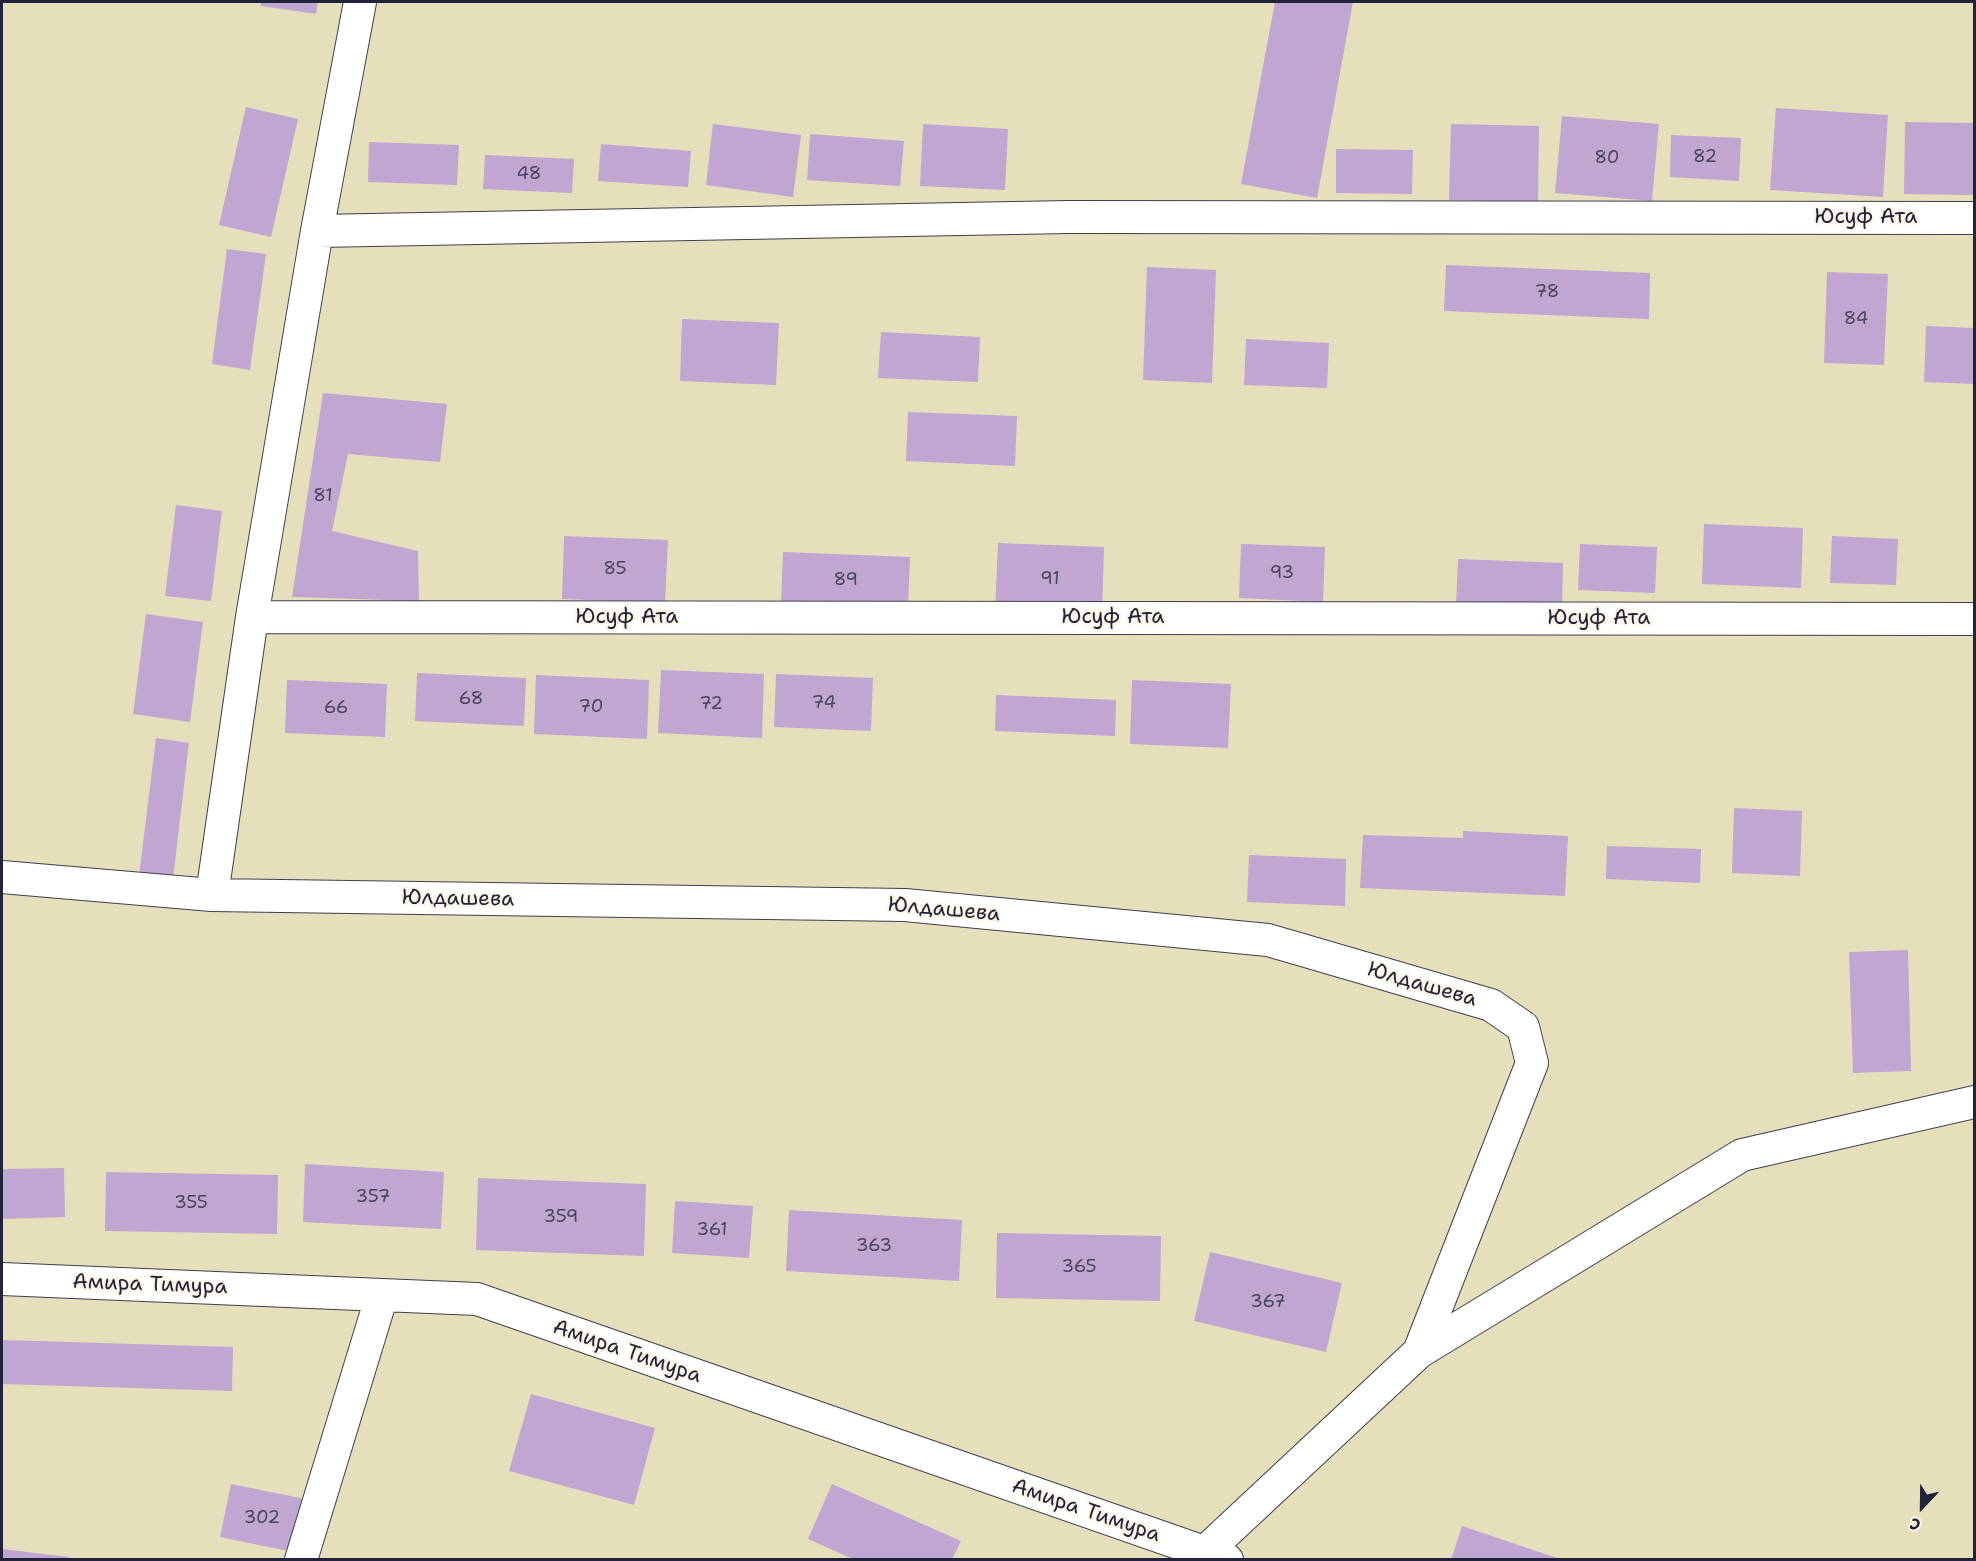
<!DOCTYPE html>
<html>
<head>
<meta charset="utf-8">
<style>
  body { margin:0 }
  #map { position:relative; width:1976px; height:1561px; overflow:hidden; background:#e6dfbb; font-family:"Shantell Sans",sans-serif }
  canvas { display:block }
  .frame { position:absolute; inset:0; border:3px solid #22223b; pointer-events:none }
  .north { position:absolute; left:1892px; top:1477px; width:60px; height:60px; -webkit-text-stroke:4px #fcf5e5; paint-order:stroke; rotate:202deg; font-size:16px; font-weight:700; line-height:24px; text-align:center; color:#22223b }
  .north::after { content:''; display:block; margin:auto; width:21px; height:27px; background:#22223b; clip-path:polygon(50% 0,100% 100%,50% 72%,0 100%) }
</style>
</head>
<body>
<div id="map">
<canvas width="1976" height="1561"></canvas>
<div class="frame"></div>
<div class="north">С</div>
</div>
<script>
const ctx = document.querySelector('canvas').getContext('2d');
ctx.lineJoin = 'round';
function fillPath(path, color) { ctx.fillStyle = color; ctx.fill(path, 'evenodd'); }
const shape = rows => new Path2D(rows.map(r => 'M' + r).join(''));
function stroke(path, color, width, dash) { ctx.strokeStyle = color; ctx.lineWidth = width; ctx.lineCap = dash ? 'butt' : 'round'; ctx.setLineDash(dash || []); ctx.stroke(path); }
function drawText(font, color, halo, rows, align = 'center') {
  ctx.font = font + ' "Shantell Sans",sans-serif'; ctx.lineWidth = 4.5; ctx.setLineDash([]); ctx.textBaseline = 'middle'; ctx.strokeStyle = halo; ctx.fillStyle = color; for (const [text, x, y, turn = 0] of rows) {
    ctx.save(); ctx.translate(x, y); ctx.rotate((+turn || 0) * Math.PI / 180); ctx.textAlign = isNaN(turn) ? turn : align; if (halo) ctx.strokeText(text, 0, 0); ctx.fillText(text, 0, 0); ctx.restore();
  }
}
fillPath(shape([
  [261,2,318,2,316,14,261,6],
  [1275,2,1353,2,1317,198,1241,184],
  [246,107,298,119,271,237,219,225],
  [1776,108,1888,115,1883,197,1770,190],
  [1562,116,1659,124,1652,201,1555,193],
  [1905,122,1974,123,1974,195,1904,194],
  [713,124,801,135,793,197,706,185],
  [923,124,1008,129,1005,190,920,186],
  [1451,124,1539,126,1538,202,1449,200],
  [810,134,904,141,900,186,807,180],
  [1671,135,1741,138,1739,181,1670,177],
  [369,142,459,145,457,185,368,182],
  [601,144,691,151,688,187,598,181],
  [1336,149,1413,150,1412,194,1336,193],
  [485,155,574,159,572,193,483,189],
  [227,249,266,254,250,370,212,364],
  [1446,265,1650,273,1649,319,1444,311],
  [1147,267,1216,270,1212,383,1143,380],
  [1827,272,1888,274,1884,365,1824,363],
  [682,319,779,323,776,385,680,381],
  [1926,326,1974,328,1974,384,1924,382],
  [881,332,980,337,978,382,878,378],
  [1246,339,1329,343,1327,388,1244,385],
  [323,393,447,404,440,462,348,454,332,531,418,551,419,601,292,597],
  [908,412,1017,416,1015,466,906,461],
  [176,505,222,511,211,601,165,596],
  [1704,524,1803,528,1801,588,1702,584],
  [564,536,668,540,665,603,562,599],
  [1832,536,1898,539,1896,585,1830,583],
  [998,543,1104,547,1102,615,995,611],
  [1241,544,1325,547,1323,602,1239,598],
  [1580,544,1657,547,1655,593,1578,590],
  [783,552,910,557,908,609,781,604],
  [1458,559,1563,563,1562,611,1456,607],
  [146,614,203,622,190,722,133,714],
  [661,670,764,674,762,738,658,733],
  [417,673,526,678,524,726,415,721],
  [776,674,873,678,871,731,774,727],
  [536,675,649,680,647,739,534,734],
  [287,680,387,684,385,737,285,733],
  [1132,680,1231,684,1228,748,1130,744],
  [996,695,1116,700,1115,736,995,731],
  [156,738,189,743,173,879,139,876],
  [1734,808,1802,811,1800,876,1732,873],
  [1463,831,1568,836,1565,896,1360,888,1363,835,1463,838],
  [1607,846,1701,849,1700,883,1606,879],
  [1249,855,1346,859,1345,906,1247,902],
  [1908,950,1911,1071,1853,1073,1849,952],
  [305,1164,444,1172,441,1229,303,1222],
  [64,1168,65,1217,2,1219,2,1169],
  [106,1172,278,1175,277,1234,105,1231],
  [478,1178,646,1184,644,1256,476,1250],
  [675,1201,753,1206,749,1258,672,1253],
  [789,1210,962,1220,959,1281,786,1271],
  [997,1233,1161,1236,1160,1301,996,1298],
  [1210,1252,1342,1283,1326,1352,1194,1321],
  [2,1340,233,1347,232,1391,2,1384],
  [531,1394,655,1428,634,1505,509,1471],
  [231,1484,305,1499,293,1552,220,1537],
  [832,1484,961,1541,952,1560,855,1560,808,1539],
  [1462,1526,1560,1559,1560,1560,1451,1560],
  [2,1549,69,1557,68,1560,2,1560]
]), '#c0a7d1');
const minor = shape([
  [317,231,1068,217,1974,218],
  [252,617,1974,619],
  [2,877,212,895,905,905,1268,940,1491,1005,1523,1027,1532,1063,1419,1352],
  [212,895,252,617,317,231,360,2],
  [2,1279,477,1299,1227,1560],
  [1205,1552,1419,1352,1742,1155,1974,1102],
  [301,1560,382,1295]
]);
stroke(minor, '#3f3e4e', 34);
stroke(minor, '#fff', 32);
drawText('18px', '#4a4360', null, [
  ["82",1705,157],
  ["80",1607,158],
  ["48",529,174],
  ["78",1547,292],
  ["84",1856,319],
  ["81",323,496],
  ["85",615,569],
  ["93",1282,573],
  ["91",1050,579],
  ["89",846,580],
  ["68",471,699],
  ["74",824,703],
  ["72",711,704],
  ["70",591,707],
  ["66",336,708],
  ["357",373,1197],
  ["355",191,1203],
  ["359",561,1217],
  ["361",712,1230],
  ["363",874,1246],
  ["365",1079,1267],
  ["367",1268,1302],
  ["302",262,1518]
]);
drawText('21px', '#22223b', '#fcf5e5', [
  ["Юсуф Ата",1866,218],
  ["Юсуф Ата",627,618],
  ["Юсуф Ата",1113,618],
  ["Юсуф Ата",1599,619],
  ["Юлдашева",458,899,1],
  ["Юлдашева",944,910,5],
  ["Юлдашева",1422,985,16],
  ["Амира Тимура",150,1285,2],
  ["Амира Тимура",627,1352,19],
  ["Амира Тимура",1086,1511,19]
]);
</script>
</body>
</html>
